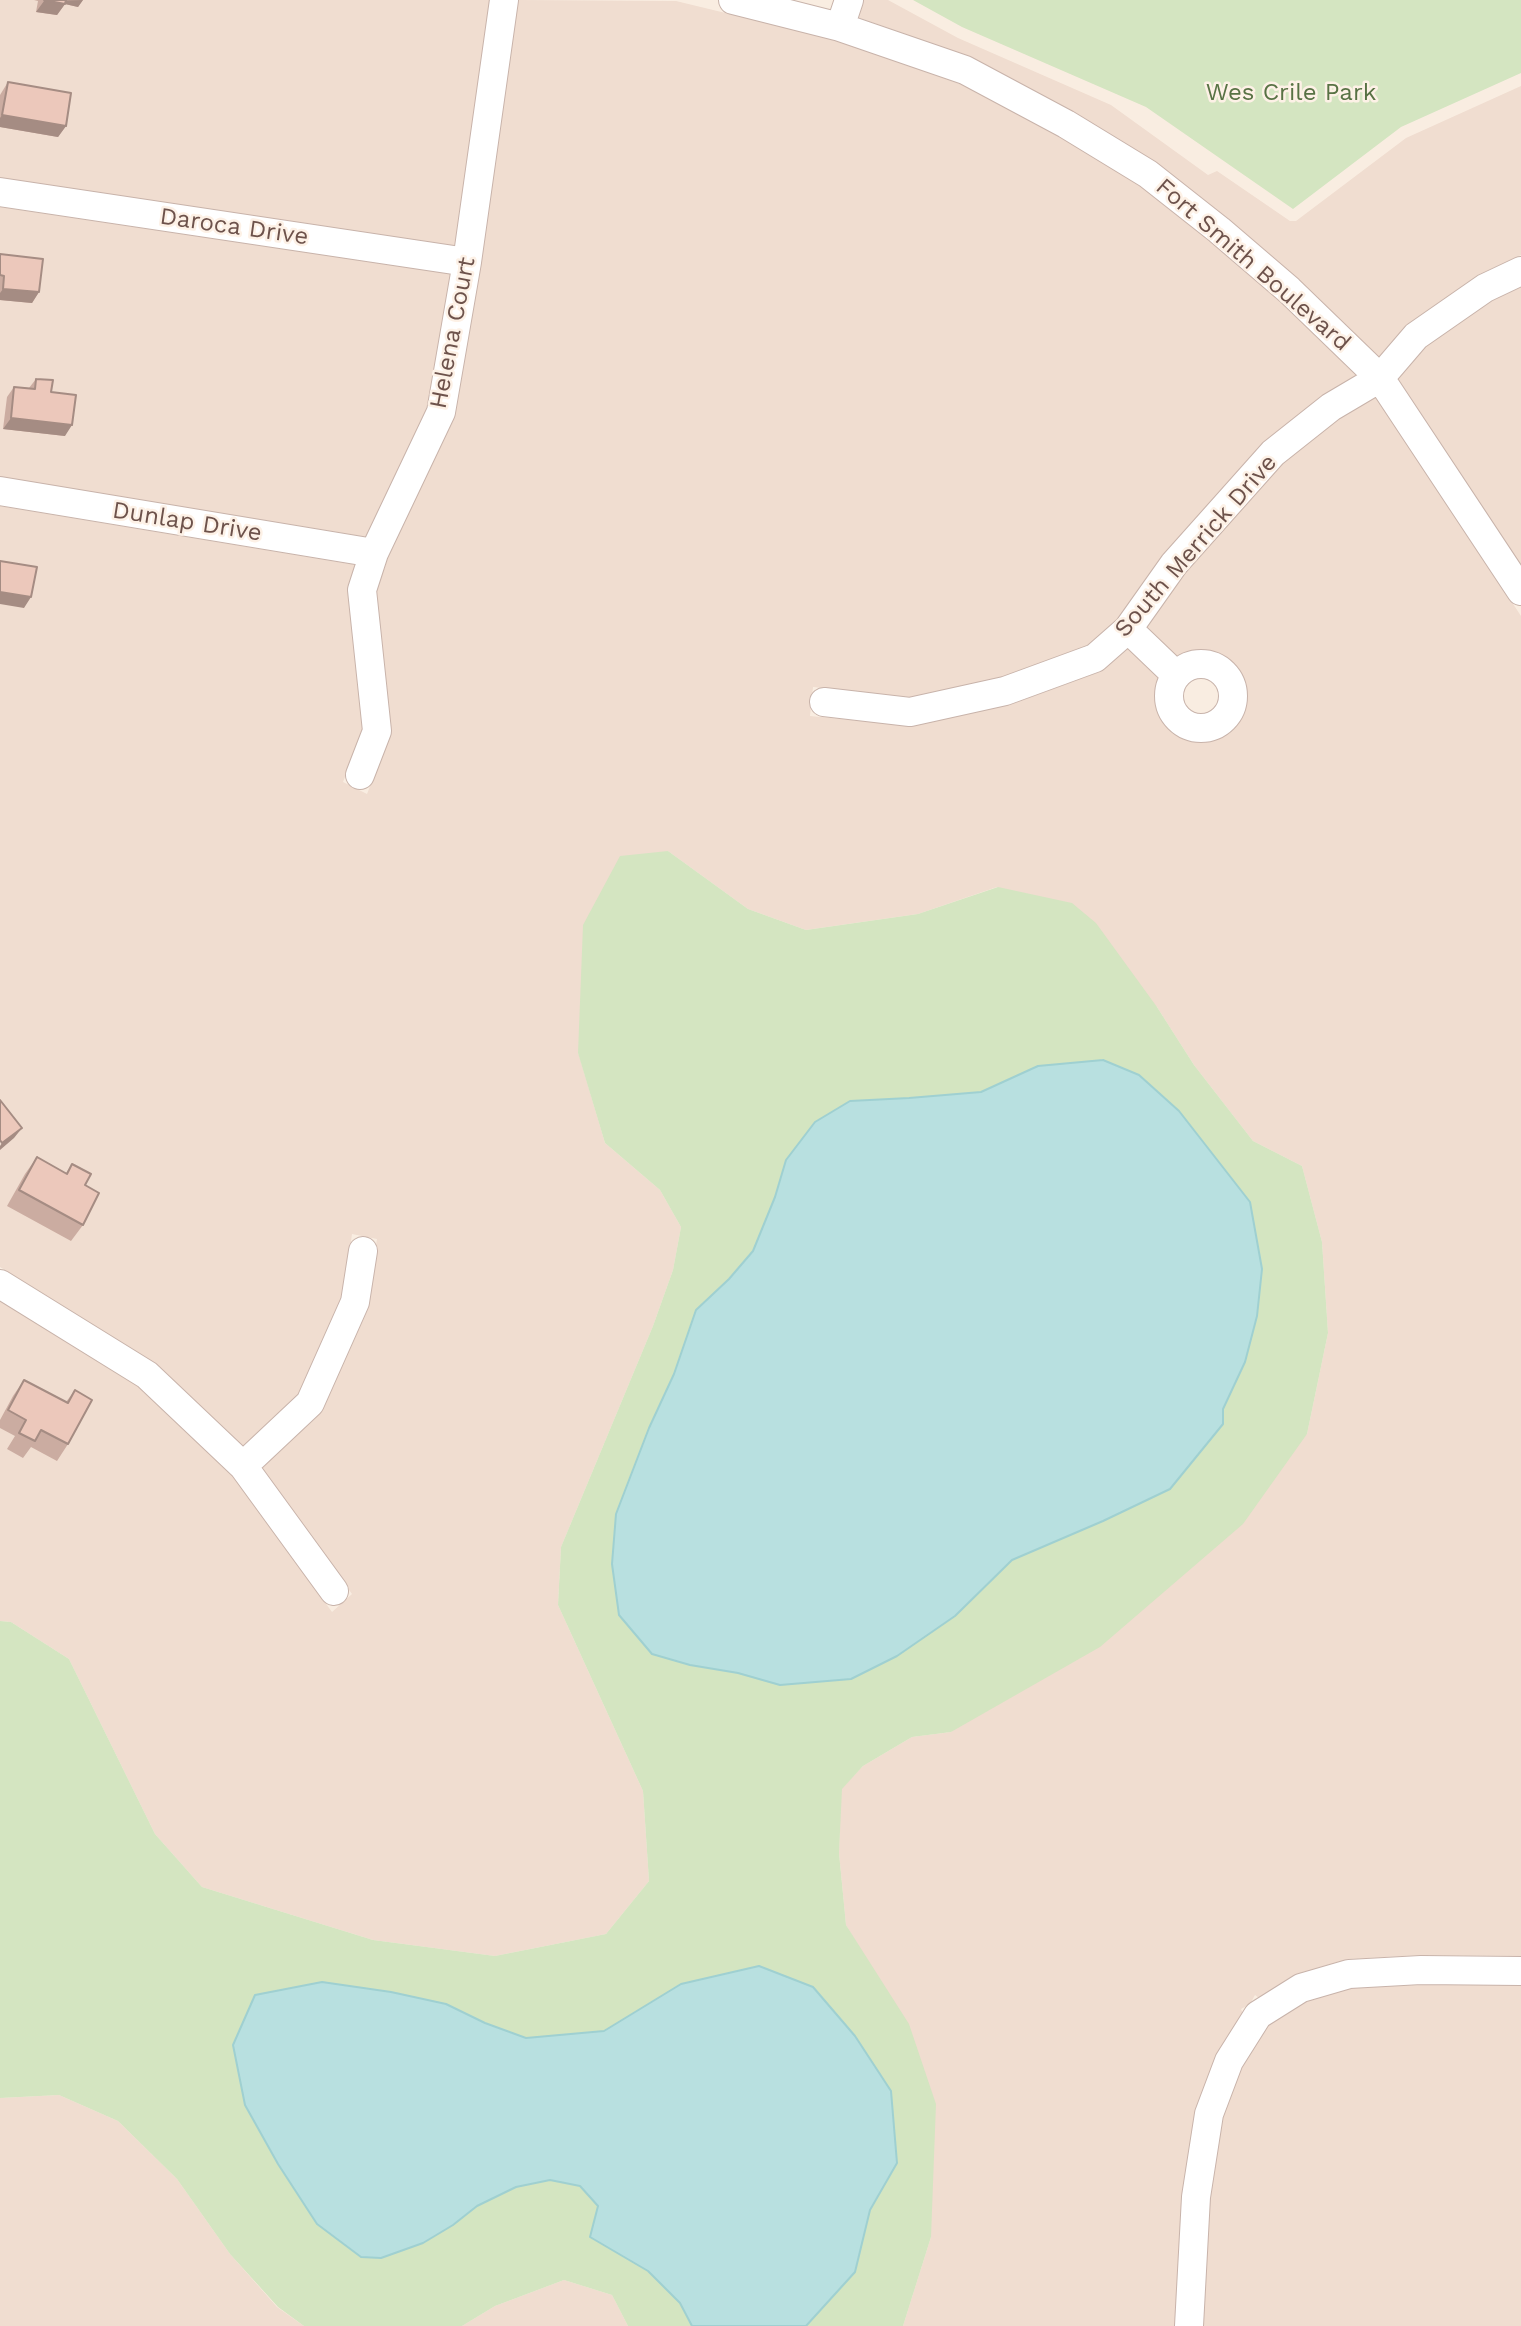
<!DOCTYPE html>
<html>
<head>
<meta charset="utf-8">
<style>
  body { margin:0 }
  canvas { display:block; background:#f9ede1 }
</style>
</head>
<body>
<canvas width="1521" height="2326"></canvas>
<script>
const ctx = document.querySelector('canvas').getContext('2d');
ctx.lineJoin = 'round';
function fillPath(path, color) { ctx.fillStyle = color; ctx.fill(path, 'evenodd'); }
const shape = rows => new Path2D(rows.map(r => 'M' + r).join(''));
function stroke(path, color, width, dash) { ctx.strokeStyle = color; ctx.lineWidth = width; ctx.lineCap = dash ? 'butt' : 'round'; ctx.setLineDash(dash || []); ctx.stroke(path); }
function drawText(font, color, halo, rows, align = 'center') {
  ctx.font = font + ' "Work Sans",sans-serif'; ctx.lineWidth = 5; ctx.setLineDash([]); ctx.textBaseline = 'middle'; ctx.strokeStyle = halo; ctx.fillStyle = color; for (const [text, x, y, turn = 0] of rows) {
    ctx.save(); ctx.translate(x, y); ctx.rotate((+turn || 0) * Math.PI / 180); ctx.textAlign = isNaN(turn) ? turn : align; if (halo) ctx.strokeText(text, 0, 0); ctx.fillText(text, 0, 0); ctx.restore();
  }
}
fillPath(shape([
  [0,0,491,0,457,246,0,178],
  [517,0,676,1,837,40,960,84,1061,137,1141,186,1212,241,1282,302,1357,375,1323,395,1264,443,1119,619,1089,645,1002,677,910,697,813,687,810,716,913,726,1009,705,1099,672,1128,648,1159,678,1157,703,1163,720,1170,730,1190,741,1202,743,1219,739,1236,725,1244,708,1245,689,1239,671,1227,658,1212,651,1195,650,1177,657,1146,627,1184,574,1281,465,1337,419,1377,397,1521,616,1521,1956,1421,1955,1348,1959,1297,1974,1259,1998,1255,1995,1250,2004,1241,2009,1243,2014,1176,2326,903,2326,931,2237,866,1960,846,1925,839,1853,841,1789,863,1766,912,1737,951,1732,1307,1434,1328,1333,1322,1242,1302,1166,1253,1141,1194,1065,1157,1007,997,887,918,914,806,930,748,909,668,851,578,1052,605,1143,660,1190,681,1227,673,1270,653,1326,561,1547,558,1605,643,1791,649,1881,606,1934,495,1956,373,1940,202,1887,155,1834,69,1659,11,1622,0,1621,0,1300,140,1387,234,1476,332,1612,352,1594,261,1468,366,1308,377,1239,352,1234,343,1297,300,1393,243,1447,153,1362,0,1267,0,506,356,565,364,729,343,782,367,794,389,737,375,592,383,569,385,569,386,558,453,415,478,279],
  [863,0,888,0,958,38,1111,105,1208,175,1217,171,1290,221,1296,221,1406,138,1521,86,1521,255,1480,274,1409,323,1380,358,1297,278,1226,218,1154,161,1072,111,970,57,857,17],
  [0,207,452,274,428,407,367,537,0,477],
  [1521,287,1521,567,1397,379,1425,347,1491,301],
  [1422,1985,1521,1985,1521,2326,1202,2326,1209,2199,1221,2118,1240,2068,1267,2026,1306,2002,1351,1988],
  [59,2095,118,2121,177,2179,230,2254,277,2307,304,2326,0,2326,0,2098],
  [564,2280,612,2295,628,2326,462,2326,495,2306]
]), '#f0ddd0');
fillPath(shape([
  [913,0,1521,0,1521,73,1401,127,1293,209,1146,107,962,27],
  [668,851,748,909,806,930,918,914,998,887,1072,903,1096,923,1157,1007,1194,1065,1253,1141,1302,1166,1322,1242,1328,1333,1307,1434,1243,1524,1100,1647,951,1732,912,1737,863,1766,842,1789,839,1853,846,1925,909,2024,936,2104,931,2237,903,2326,806,2326,855,2272,870,2210,897,2163,891,2092,855,2036,813,1987,681,1984,604,2031,526,2038,391,1992,322,1982,255,1995,245,2105,278,2164,317,2224,453,2225,477,2206,516,2187,550,2180,580,2186,598,2206,590,2237,648,2271,680,2303,692,2326,628,2326,612,2295,564,2280,495,2306,462,2326,304,2326,278,2307,230,2254,177,2179,118,2121,59,2095,0,2098,0,1621,11,1622,69,1659,155,1834,202,1887,373,1940,495,1956,606,1934,649,1881,643,1791,558,1605,561,1547,653,1326,673,1270,681,1227,660,1190,605,1143,578,1053,583,925,620,856],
  [1102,1060,1262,1269,1257,1316,1245,1362,1223,1409,1222,1424,1170,1489,1103,1521,1011,1560,955,1616,897,1656,851,1679,780,1685,738,1673,690,1665,652,1654,649,1428,674,1374,729,1279,753,1251,775,1197,786,1160,850,1101,909,1098,981,1092,1038,1066]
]), '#d4e5c1');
const water = shape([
  [1103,1060,1139,1075,1179,1111,1250,1202,1262,1269,1257,1316,1245,1362,1223,1409,1223,1424,1170,1489,1103,1521,1012,1560,955,1616,897,1656,851,1679,780,1685,738,1673,690,1665,652,1654,619,1615,612,1564,616,1514,649,1428,674,1374,696,1310,729,1279,753,1251,775,1197,786,1160,815,1122,850,1101,909,1098,981,1092,1038,1066,1103,1060],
  [759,1966,813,1987,855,2036,891,2091,897,2163,870,2210,855,2272,806,2326,692,2326,680,2303,648,2271,590,2237,598,2206,580,2186,550,2180,516,2187,477,2206,453,2225,423,2243,381,2258,361,2257,317,2224,278,2164,245,2105,233,2045,255,1995,322,1982,391,1992,446,2004,485,2023,526,2038,604,2031,681,1984,759,1966]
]);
fillPath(water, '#b8e0e0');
stroke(water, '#9fd0d1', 2);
const minor = shape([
  [733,0,840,27,965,70,1066,124,1148,174,1219,230,1289,290,1380,378,1521,591],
  [840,27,849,0],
  [0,192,467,262],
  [0,491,374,553],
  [1128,629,1176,675],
  '1169 696a32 32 0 1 1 64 0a32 32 0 1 1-64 0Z',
  [824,702,910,712,1005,691,1095,658,1128,629,1174,564,1273,453,1331,407,1380,378,1416,336,1485,288,1521,271],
  [360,775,377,731,362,590,374,553,441,412,467,262,504,0],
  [0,1284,147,1375,243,1466,334,1591],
  [243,1466,310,1403,355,1302,363,1251],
  [1189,2326,1196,2197,1209,2114,1229,2061,1258,2015,1301,1988,1349,1974,1421,1970,1521,1971]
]);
stroke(minor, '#c8b3aa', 30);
stroke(minor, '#fff', 28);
fillPath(shape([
  [34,0,83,0,78,7,65,4,57,15,36,12,38,1],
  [8,82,66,126,58,137,0,127,0,95],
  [0,254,39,292,32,303,0,300],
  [36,379,51,392,65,436,3,429,7,397,14,387,29,388],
  [37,1157,66,1173,72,1164,85,1185,83,1225,71,1241,7,1206,25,1174],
  [24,1380,66,1402,75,1390,68,1444,57,1461,31,1447,23,1458,7,1449,15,1436,0,1428,0,1420,13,1396]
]), '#cbaca1');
fillPath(shape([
  [83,0,78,7,65,4,57,15,36,12,44,1],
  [2,115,66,126,58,137,0,127,0,118],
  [3,289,39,292,32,303,0,300,0,293],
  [11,418,72,425,65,436,3,429],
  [0,592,31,597,24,608,0,604],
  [22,1128,14,1138,0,1150,0,1146,2,1143]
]), '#a58c83');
const building = shape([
  [44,0,66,0,65,4,44,0],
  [8,82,71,93,66,126,2,115,8,82],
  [0,254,43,259,39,292,3,289,4,276,0,275,0,254],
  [36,379,53,380,51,392,76,395,72,425,11,418,14,387,35,389,36,379],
  [0,561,37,567,31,597,0,592,0,561],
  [0,1100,22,1128,2,1143,0,1140,0,1100],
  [37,1157,67,1174,72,1164,91,1174,85,1185,99,1193,83,1225,19,1190,37,1157],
  [24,1380,68,1403,75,1390,92,1400,68,1444,41,1430,35,1441,19,1433,26,1420,8,1410,24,1380]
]);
fillPath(building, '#ecc8bb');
stroke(building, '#a58c83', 2);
drawText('24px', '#587244', '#fdf1e6', [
  ["Wes Crile Park",1291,93]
]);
drawText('24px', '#6d524b', '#fdf1e6', [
  ["Daroca Drive",234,227,8],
  ["Fort Smith Boulevard",1253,265,41],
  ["Helena Court",453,333,-79],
  ["Dunlap Drive",187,522,9],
  ["South Merrick Drive",1196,546,-49]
]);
</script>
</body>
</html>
